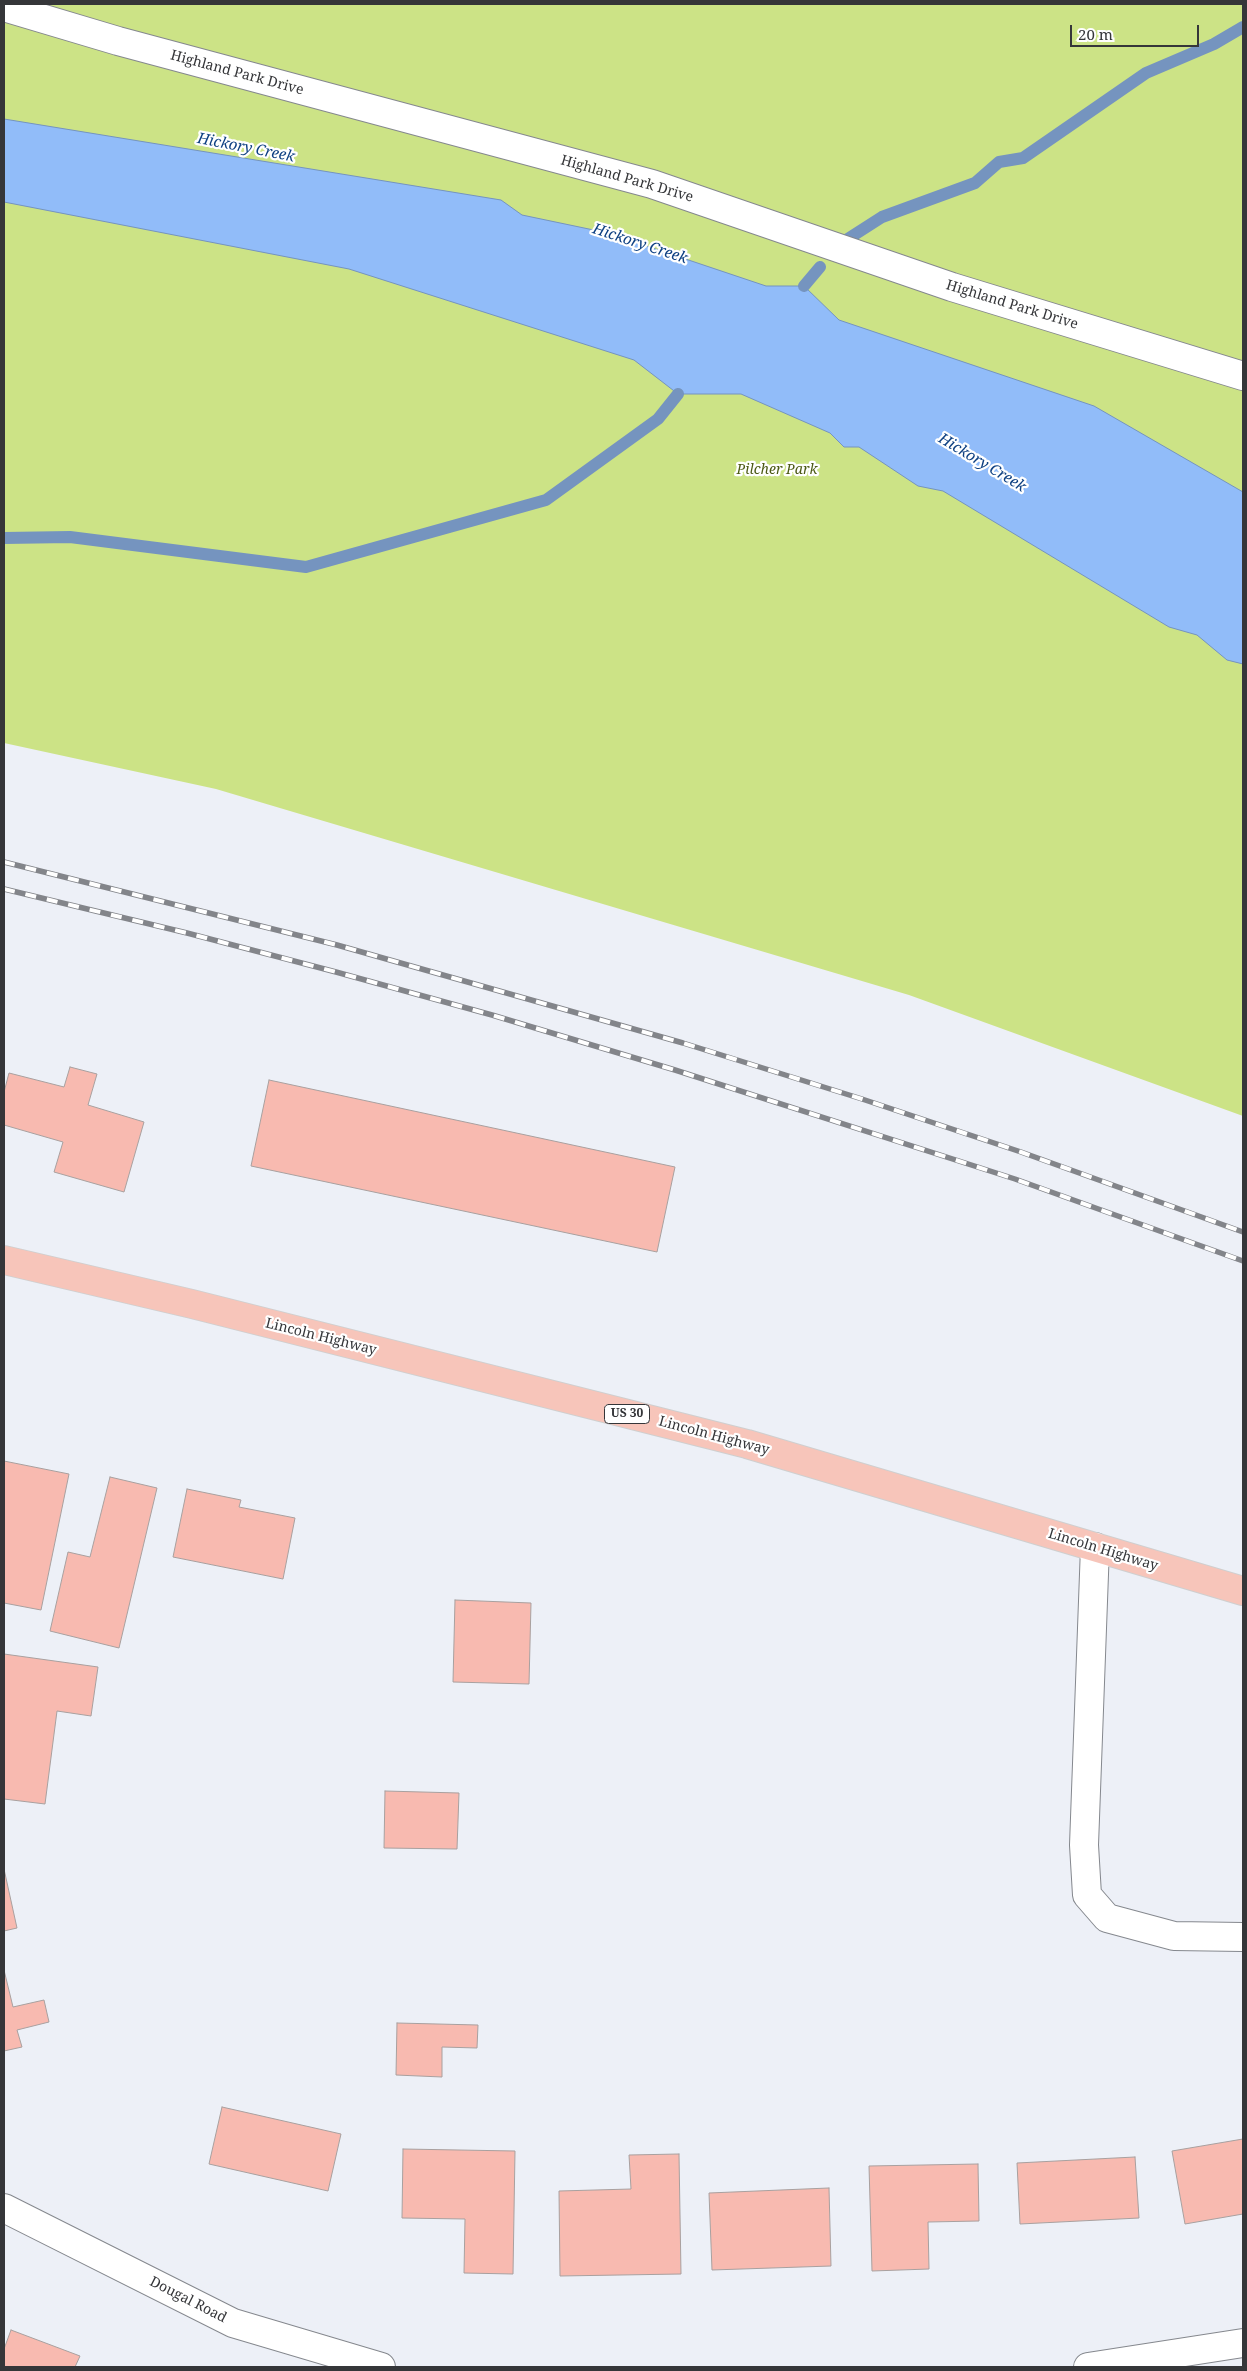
<!DOCTYPE html>
<html>
<head>
<meta charset="utf-8">
<style>
  body { margin:0 }
  #map { position:relative; width:1247px; height:2371px; overflow:hidden; background:#edf0f7; font-family:"Noto Serif",serif }
  canvas { display:block }
  .frame { position:absolute; inset:0; border:5px solid #353639; pointer-events:none }
  .scale { position:absolute; left:1070px; top:25px; width:129px; height:22px; box-sizing:border-box; border:2px solid #353639; border-top:0; padding-left:6px; font-size:15px; line-height:18px; white-space:nowrap; color:#353639; -webkit-text-stroke:4px #fff; paint-order:stroke }
</style>
</head>
<body>
<div id="map">
<canvas width="1247" height="2371"></canvas>
<div class="frame"></div>
<div class="scale">20 m</div>
</div>
<script>
const ctx = document.querySelector('canvas').getContext('2d');
ctx.lineJoin = 'round';
function fillPath(path, color) { ctx.fillStyle = color; ctx.fill(path, 'evenodd'); }
const shape = rows => new Path2D(rows.map(r => 'M' + r).join(''));
function stroke(path, color, width, dash) { ctx.strokeStyle = color; ctx.lineWidth = width; ctx.lineCap = dash ? 'butt' : 'round'; ctx.setLineDash(dash || []); ctx.stroke(path); }
function drawText(font, color, halo, rows, align = 'center') {
  ctx.font = font + ' "Noto Serif",serif'; ctx.lineWidth = 4.5; ctx.setLineDash([]); ctx.textBaseline = 'middle'; ctx.strokeStyle = halo; ctx.fillStyle = color; for (const [text, x, y, turn = 0] of rows) {
    ctx.save(); ctx.translate(x, y); ctx.rotate((+turn || 0) * Math.PI / 180); ctx.textAlign = isNaN(turn) ? turn : align; if (halo) ctx.strokeText(text, 0, 0); ctx.fillText(text, 0, 0); ctx.restore();
  }
}
fillPath(shape([
  [4,4,1243,4,1243,1116,909,995,216,789,4,743]
]), '#cce386');
const water = shape([
  [4,119,501,200,522,215,608,233,766,286,804,286,839,320,1094,406,1243,492,1243,664,1227,660,1197,635,1169,627,943,491,918,486,859,447,844,447,830,433,741,394,678,394,634,360,349,269,4,202,4,119]
]);
fillPath(water, '#91bcf9');
stroke(water, '#7594bf', 1);
stroke(shape([
  [843,242,882,217,975,183,999,162,1023,158,1146,73,1214,44,1243,27],
  [804,286,820,267],
  [4,538,70,537,306,567,546,500,658,419,678,394]
]), '#7594bf', 12);
const building = shape([
  [70,1067,97,1074,88,1105,144,1122,124,1192,54,1172,63,1142,4,1125,4,1092,9,1073,64,1087,70,1067],
  [269,1080,675,1167,657,1252,251,1166,269,1080],
  [4,1461,69,1474,41,1610,4,1603,4,1461],
  [110,1477,157,1488,119,1648,50,1631,68,1552,90,1557,110,1477],
  [187,1489,241,1500,239,1507,295,1518,283,1579,173,1557,187,1489],
  [455,1600,531,1603,529,1684,453,1682,455,1600],
  [4,1654,98,1667,91,1716,57,1711,45,1804,4,1799,4,1654],
  [385,1791,459,1793,457,1849,384,1848,385,1791],
  [4,1869,17,1928,4,1931,4,1869],
  [4,1970,13,2007,44,2000,49,2022,17,2030,22,2047,4,2051,4,1970],
  [397,2023,478,2025,477,2048,442,2047,442,2077,396,2075,397,2023],
  [222,2107,341,2134,328,2191,209,2164,222,2107],
  [1243,2139,1243,2214,1185,2224,1172,2151,1243,2139],
  [403,2149,515,2151,513,2274,464,2273,465,2219,402,2218,403,2149],
  [679,2154,681,2274,560,2276,559,2191,631,2189,629,2155,679,2154],
  [1135,2157,1139,2218,1020,2224,1017,2163,1135,2157],
  [978,2164,979,2221,928,2222,929,2269,872,2271,869,2166,978,2164],
  [829,2188,831,2266,712,2270,709,2193,829,2188],
  [11,2330,80,2356,75,2367,4,2367,4,2349,11,2330]
]);
fillPath(building, '#f8bab0');
stroke(building, '#a8a09f', 1);
const minor = shape([
  [4,7,118,41,652,184,952,287,1243,376],
  [1095,1547,1084,1845,1087,1895,1107,1918,1174,1936,1243,1937],
  [4,2208,233,2323,381,2367],
  [1088,2367,1243,2343]
]);
const major = shape([
  [4,1260,192,1304,747,1444,1243,1591]
]);
stroke(minor, '#85888e', 30);
stroke(major, '#cfcfcf', 30);
stroke(minor, '#fff', 28);
stroke(major, '#f7c5ba', 28);
const rail = shape([
  [4,862,337,945,683,1043,862,1099,1021,1152,1243,1232],
  [4,889,187,933,336,972,492,1015,675,1070,1015,1179,1243,1261]
]);
stroke(rail, '#83858a', 5.5);
stroke(rail, '#fff', 4, [11]);
for (const [x, y, w] of [
  [627,1414,45]
]) { const box = new Path2D(); box.roundRect(x - w / 2, y - 9.5, w, 19, 4); ctx.fillStyle = '#fff'; ctx.fill(box); stroke(box, '#353639', 1); }
drawText('bold 12px', '#353639', null, [
  ["US 30",627,1414]
]);
drawText('14px', '#353639', '#fff', [
  ["Highland Park Drive",237,73,15],
  ["Highland Park Drive",627,179,16],
  ["Highland Park Drive",1012,305,17],
  ["Lincoln Highway",321,1337,14],
  ["Lincoln Highway",714,1436,15],
  ["Lincoln Highway",1103,1550,17],
  ["Dougal Road",188,2300,27]
]);
drawText('italic 14px', '#4c5a15', '#fff', [
  ["Pilcher Park",777,470]
]);
drawText('italic 15px', '#0e4082', '#fff', [
  ["Hickory Creek",246,148,11],
  ["Hickory Creek",640,244,18],
  ["Hickory Creek",982,463,31]
]);
</script>
</body>
</html>
